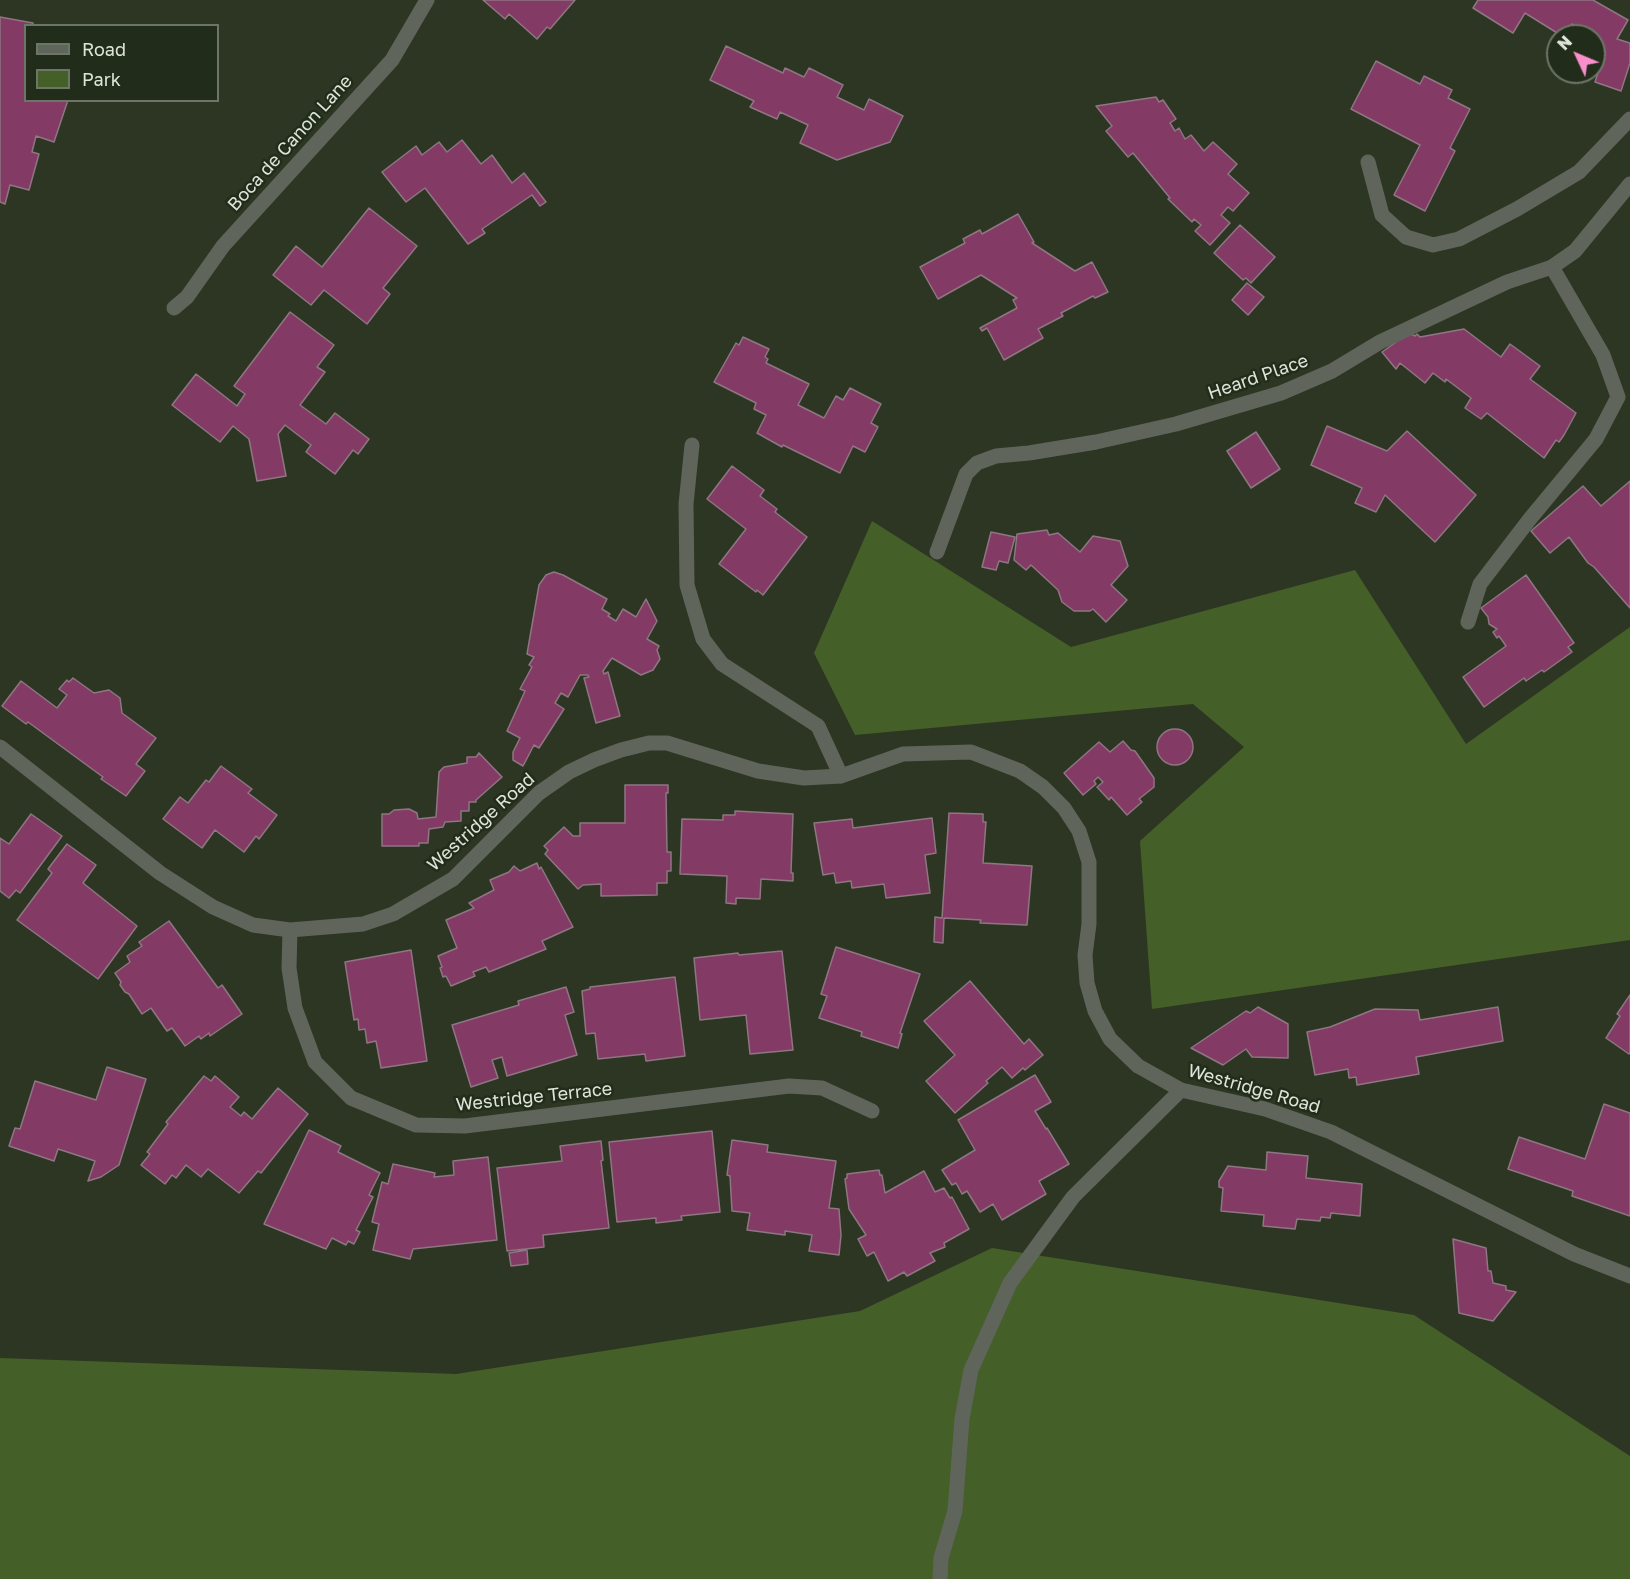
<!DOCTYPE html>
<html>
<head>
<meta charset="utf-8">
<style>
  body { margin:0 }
  #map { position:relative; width:1630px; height:1579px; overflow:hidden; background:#2c3623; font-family:"Golos Text",sans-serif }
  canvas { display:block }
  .legend { position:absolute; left:24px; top:24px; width:195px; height:78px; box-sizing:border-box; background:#222c1a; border:2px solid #6d7666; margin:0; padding:8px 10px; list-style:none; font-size:18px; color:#dee4d9 }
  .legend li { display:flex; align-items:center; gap:12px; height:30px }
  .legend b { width:30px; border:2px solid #6d7666 }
  .north { position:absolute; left:1546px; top:24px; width:60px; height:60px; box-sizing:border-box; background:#222c1a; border:2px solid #6d7666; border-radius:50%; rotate:314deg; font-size:16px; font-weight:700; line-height:24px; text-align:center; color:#dee4d9 }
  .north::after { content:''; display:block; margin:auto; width:21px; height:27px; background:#f98fca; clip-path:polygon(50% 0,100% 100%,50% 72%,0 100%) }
</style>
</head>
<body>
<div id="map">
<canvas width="1630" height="1579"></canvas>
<ul class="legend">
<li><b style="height:8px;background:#60655c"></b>Road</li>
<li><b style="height:16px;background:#455f28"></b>Park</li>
</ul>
<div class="north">N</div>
</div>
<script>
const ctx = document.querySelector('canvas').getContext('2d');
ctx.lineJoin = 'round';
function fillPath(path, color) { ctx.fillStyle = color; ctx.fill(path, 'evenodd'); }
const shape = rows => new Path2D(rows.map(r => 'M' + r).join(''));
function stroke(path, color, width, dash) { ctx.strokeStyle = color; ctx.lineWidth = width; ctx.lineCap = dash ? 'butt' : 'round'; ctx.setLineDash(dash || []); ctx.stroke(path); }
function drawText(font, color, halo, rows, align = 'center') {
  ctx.font = font + ' "Golos Text",sans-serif'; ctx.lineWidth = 5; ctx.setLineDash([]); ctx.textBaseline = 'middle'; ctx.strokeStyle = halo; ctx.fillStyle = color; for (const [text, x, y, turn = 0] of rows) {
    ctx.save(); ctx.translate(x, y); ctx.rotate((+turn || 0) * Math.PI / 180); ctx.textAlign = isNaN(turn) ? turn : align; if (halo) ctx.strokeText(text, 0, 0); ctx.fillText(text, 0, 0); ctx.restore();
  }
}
fillPath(shape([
  [872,521,1071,647,1355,570,1466,744,1630,627,1630,940,1152,1009,1140,841,1244,747,1193,704,855,735,814,653],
  [992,1248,1414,1315,1630,1456,1630,1579,0,1579,0,1358,456,1374,860,1311]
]), '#455f28');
const building = shape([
  [483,0,575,0,550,29,547,27,537,39,509,14,505,19,483,0],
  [1478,0,1593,0,1628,20,1617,39,1630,43,1630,63,1621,91,1595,82,1605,51,1594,44,1594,36,1581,36,1578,34,1581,29,1572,24,1564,36,1562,36,1525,13,1513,33,1473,8,1478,0],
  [0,17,33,23,33,26,26,26,26,100,68,100,54,142,36,136,32,152,39,154,29,190,10,185,5,204,0,202,0,17],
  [726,46,783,73,785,68,804,77,809,68,843,85,837,97,864,110,869,99,903,116,890,142,837,160,800,143,808,125,780,112,777,119,750,107,754,101,710,80,726,46],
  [1376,61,1420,84,1424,76,1452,90,1448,98,1470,109,1450,148,1455,151,1425,211,1394,195,1420,145,1351,109,1376,61],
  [1156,97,1159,102,1163,100,1176,119,1170,123,1175,131,1179,128,1185,139,1191,135,1204,151,1213,142,1237,164,1228,174,1249,193,1233,211,1228,207,1221,215,1230,223,1210,245,1195,231,1201,225,1194,219,1192,222,1168,199,1170,198,1133,153,1128,157,1106,131,1112,126,1096,106,1156,97],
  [462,140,481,164,492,155,512,183,524,173,546,202,540,206,532,195,482,229,485,233,468,244,425,188,406,202,382,172,416,146,422,155,439,142,447,152,462,140],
  [369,208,417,246,383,288,390,294,367,324,324,290,311,305,273,275,296,246,322,267,369,208],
  [1018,214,1034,242,1032,243,1075,271,1092,262,1108,292,1095,298,1093,296,1061,313,1063,316,1038,329,1043,338,1004,360,987,328,982,331,980,328,1017,308,1013,300,1017,298,981,275,938,299,920,267,965,243,963,239,980,230,982,234,1018,214],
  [1240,225,1275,257,1251,283,1246,278,1243,280,1214,253,1240,225],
  [1247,283,1264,297,1248,315,1232,300,1247,283],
  [290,312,334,345,317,367,325,372,300,405,326,424,335,413,369,439,358,454,353,450,335,474,306,452,311,445,285,425,278,434,286,476,257,481,249,439,233,426,220,442,172,405,196,374,237,406,245,394,234,386,290,312],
  [1464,329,1501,357,1510,344,1540,366,1530,379,1576,413,1564,435,1559,442,1556,440,1544,458,1487,413,1481,419,1465,408,1471,398,1446,379,1445,382,1433,373,1425,383,1400,363,1396,369,1382,352,1409,333,1415,336,1417,334,1420,337,1464,329],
  [743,337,769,349,765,357,768,359,766,363,809,384,798,405,824,418,836,396,843,400,850,388,881,404,871,423,878,427,865,452,853,446,840,473,783,445,782,447,757,433,766,415,754,409,756,403,714,382,736,343,739,345,743,337],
  [1327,426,1387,451,1407,431,1476,495,1435,542,1385,495,1376,512,1355,503,1362,488,1311,465,1327,426],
  [1256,432,1280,469,1251,488,1227,451,1256,432],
  [732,466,764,490,760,496,777,509,775,512,807,537,763,595,757,590,756,592,719,564,746,529,707,499,732,466],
  [1630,481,1630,608,1594,567,1588,563,1569,537,1550,553,1531,531,1583,486,1601,506,1630,481],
  [1047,530,1049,535,1058,533,1080,552,1093,536,1120,541,1128,566,1111,585,1127,600,1106,622,1093,609,1090,611,1074,611,1062,602,1058,590,1031,565,1026,570,1014,560,1017,534,1047,530],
  [991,532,1015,537,1008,563,999,561,996,570,982,567,991,532],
  [554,572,563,575,607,599,602,609,610,614,608,616,616,621,623,609,636,617,646,599,657,621,647,639,659,646,657,650,660,659,653,670,641,675,612,658,603,671,604,674,608,672,620,716,596,723,584,678,589,677,588,675,580,675,568,697,561,693,555,703,564,709,539,748,534,745,523,766,513,760,513,752,520,738,507,731,525,691,520,689,532,667,529,665,534,657,527,654,539,585,546,575,554,572],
  [1526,575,1574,643,1568,647,1572,652,1544,672,1542,670,1526,681,1524,678,1484,707,1463,677,1506,646,1499,636,1497,638,1493,632,1497,629,1489,624,1488,617,1481,608,1526,575],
  [73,678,94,693,109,690,120,698,122,713,156,738,136,764,145,771,126,796,101,779,103,777,28,722,26,724,2,706,21,681,57,708,67,695,59,689,67,680,69,682,73,678],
  '1157 747a18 18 0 1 1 36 0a18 18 0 1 1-36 0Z',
  [1123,741,1131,750,1135,751,1154,778,1154,787,1139,799,1142,802,1127,815,1111,797,1109,800,1097,787,1103,782,1098,777,1094,781,1096,784,1083,795,1064,773,1099,742,1110,752,1123,741],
  [479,753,502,777,476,800,476,802,469,802,469,811,461,811,461,821,445,822,443,827,429,829,428,843,419,843,419,846,382,846,382,814,389,814,394,810,409,809,417,813,418,819,436,817,439,772,444,767,467,763,467,757,476,757,479,753],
  [221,766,252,789,248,793,277,815,259,839,256,836,244,852,215,830,202,848,163,819,180,797,188,803,206,780,209,782,221,766],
  [625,785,668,785,668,793,666,793,667,852,671,852,671,871,667,871,667,883,657,883,657,895,601,896,601,884,583,885,578,889,545,854,548,850,544,846,564,827,573,836,580,836,580,823,625,823,625,785],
  [735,811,793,814,791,873,793,873,793,881,761,879,760,899,736,898,736,904,726,903,727,876,680,874,682,819,723,820,723,815,735,815,735,811],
  [949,813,983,814,983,822,986,822,983,863,1032,866,1027,925,980,923,981,920,944,918,943,943,934,942,935,917,942,918,949,813],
  [31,814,62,836,20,893,16,890,9,898,0,891,0,838,9,844,31,814],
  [932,818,936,853,925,855,930,893,886,898,884,884,852,888,851,881,836,883,834,873,823,875,814,823,852,819,853,828,932,818],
  [67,844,96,865,83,883,137,926,98,979,17,920,52,873,48,869,67,844],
  [537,863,539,869,541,867,573,927,542,941,546,949,489,972,486,967,473,972,475,976,451,986,446,976,443,977,440,968,442,967,438,956,457,948,446,920,474,908,469,903,494,890,490,880,509,872,514,866,520,871,537,863],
  [169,921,218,988,222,985,242,1014,210,1036,209,1033,201,1039,199,1036,185,1046,172,1028,167,1031,151,1008,142,1014,129,994,125,992,120,985,121,982,115,973,130,962,127,956,142,946,139,942,169,921],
  [836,947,920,974,900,1033,902,1034,898,1048,861,1036,862,1032,819,1018,827,996,821,994,836,947],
  [411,950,427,1061,381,1068,376,1041,367,1043,365,1029,359,1030,358,1019,354,1020,345,962,411,950],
  [782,951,793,1050,750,1054,746,1015,700,1020,694,958,738,953,739,955,782,951],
  [675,977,685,1056,646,1061,645,1054,598,1059,595,1033,586,1034,582,991,590,989,590,987,675,977],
  [970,981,1024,1044,1029,1039,1043,1055,1025,1070,1023,1068,1012,1078,1002,1067,986,1081,988,1083,955,1113,926,1081,955,1055,924,1021,970,981],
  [566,987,574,1012,565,1015,577,1055,507,1076,502,1057,492,1060,498,1078,471,1087,452,1025,519,1005,518,1001,566,987],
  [1630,995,1630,1053,1629,1054,1606,1038,1620,1016,1617,1014,1630,995],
  [1258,1007,1288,1024,1288,1058,1252,1057,1246,1049,1223,1065,1191,1048,1246,1011,1250,1013,1258,1007],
  [1498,1007,1503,1041,1416,1057,1419,1074,1357,1085,1356,1077,1349,1078,1348,1069,1315,1075,1307,1032,1330,1027,1375,1009,1418,1010,1420,1020,1498,1007],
  [107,1067,146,1079,119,1165,101,1177,88,1181,95,1161,58,1149,54,1161,9,1146,15,1128,20,1129,35,1081,96,1100,107,1067],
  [1035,1075,1051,1102,1035,1111,1046,1129,1047,1128,1069,1164,1039,1181,1046,1194,1002,1220,993,1204,980,1212,967,1191,962,1194,956,1183,952,1185,942,1170,975,1150,958,1120,1035,1075],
  [204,1076,211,1081,215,1076,239,1097,230,1107,241,1116,244,1112,252,1119,278,1088,308,1114,261,1173,258,1171,239,1193,208,1169,201,1177,186,1165,176,1178,172,1175,165,1184,141,1165,150,1154,147,1152,168,1124,166,1122,204,1076],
  [1604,1104,1630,1113,1630,1216,1572,1196,1573,1191,1508,1169,1519,1137,1585,1159,1604,1104],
  [309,1130,341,1146,338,1152,380,1173,369,1195,373,1197,356,1230,360,1232,354,1244,348,1241,346,1245,332,1238,326,1249,264,1224,309,1130],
  [712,1131,720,1212,681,1216,682,1220,656,1223,656,1218,617,1222,609,1142,712,1131],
  [732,1140,768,1145,767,1152,836,1161,829,1208,839,1209,841,1235,839,1255,809,1251,812,1235,785,1231,785,1235,747,1230,750,1213,732,1211,730,1176,727,1175,732,1140],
  [601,1141,603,1160,601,1161,609,1228,543,1235,544,1247,507,1251,497,1168,562,1161,560,1146,601,1141],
  [1267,1152,1308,1156,1306,1178,1362,1184,1360,1216,1331,1213,1330,1218,1321,1217,1320,1221,1297,1219,1295,1229,1263,1226,1264,1215,1221,1211,1223,1188,1219,1187,1219,1181,1228,1166,1266,1170,1267,1152],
  [488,1157,497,1240,413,1249,410,1259,373,1250,379,1224,372,1222,382,1182,388,1184,393,1164,435,1173,434,1177,454,1175,453,1161,488,1157],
  [879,1170,880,1175,882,1175,885,1193,924,1171,935,1192,944,1188,950,1198,952,1197,969,1229,944,1243,945,1247,930,1253,935,1261,907,1276,904,1272,888,1281,874,1252,867,1256,858,1239,866,1235,849,1209,845,1179,847,1178,847,1174,879,1170],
  [1453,1239,1486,1248,1488,1271,1491,1271,1493,1283,1506,1286,1506,1290,1516,1292,1493,1321,1459,1313,1453,1239],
  [527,1250,528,1264,511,1266,509,1253,527,1250]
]);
fillPath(building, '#833b65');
stroke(building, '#8e7682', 1.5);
stroke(shape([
  [1368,162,1382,215,1406,237,1433,245,1459,239,1517,209,1579,172,1630,119],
  [692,445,686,504,687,585,703,639,722,664,818,726,841,776],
  [1468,622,1480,584,1529,520,1596,439,1618,397,1603,355,1552,267],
  [940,1579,941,1558,955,1511,962,1419,971,1370,1010,1283,1073,1197,1181,1090]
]), '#60655c', 15);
stroke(shape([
  [174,308,187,297,223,246,392,60,427,0],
  [937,552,966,474,977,463,996,456,1029,453,1096,442,1176,424,1281,393,1332,371,1380,342,1507,282,1552,267,1575,251,1630,184],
  [0,747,160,873,213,907,253,925,290,930,363,924,393,914,453,879,539,793,569,772,594,760,621,750,649,743,667,743,758,771,804,778,841,776,903,754,971,752,1020,771,1043,787,1064,808,1079,831,1089,862,1089,924,1085,955,1087,983,1095,1011,1110,1039,1138,1066,1181,1090,1265,1109,1331,1132,1574,1254,1630,1276],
  [290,930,289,968,295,1008,315,1062,351,1098,416,1125,465,1126,789,1086,822,1088,872,1111]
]), '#60655c', 15);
drawText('18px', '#dee4d9', '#222c1a', [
  ["Boca de Canon Lane",290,143,-48],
  ["Heard Place",1258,377,-19],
  ["Westridge Road",481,822,-42],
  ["Westridge Road",1254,1089,16],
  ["Westridge Terrace",534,1097,-6]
]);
</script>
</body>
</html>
